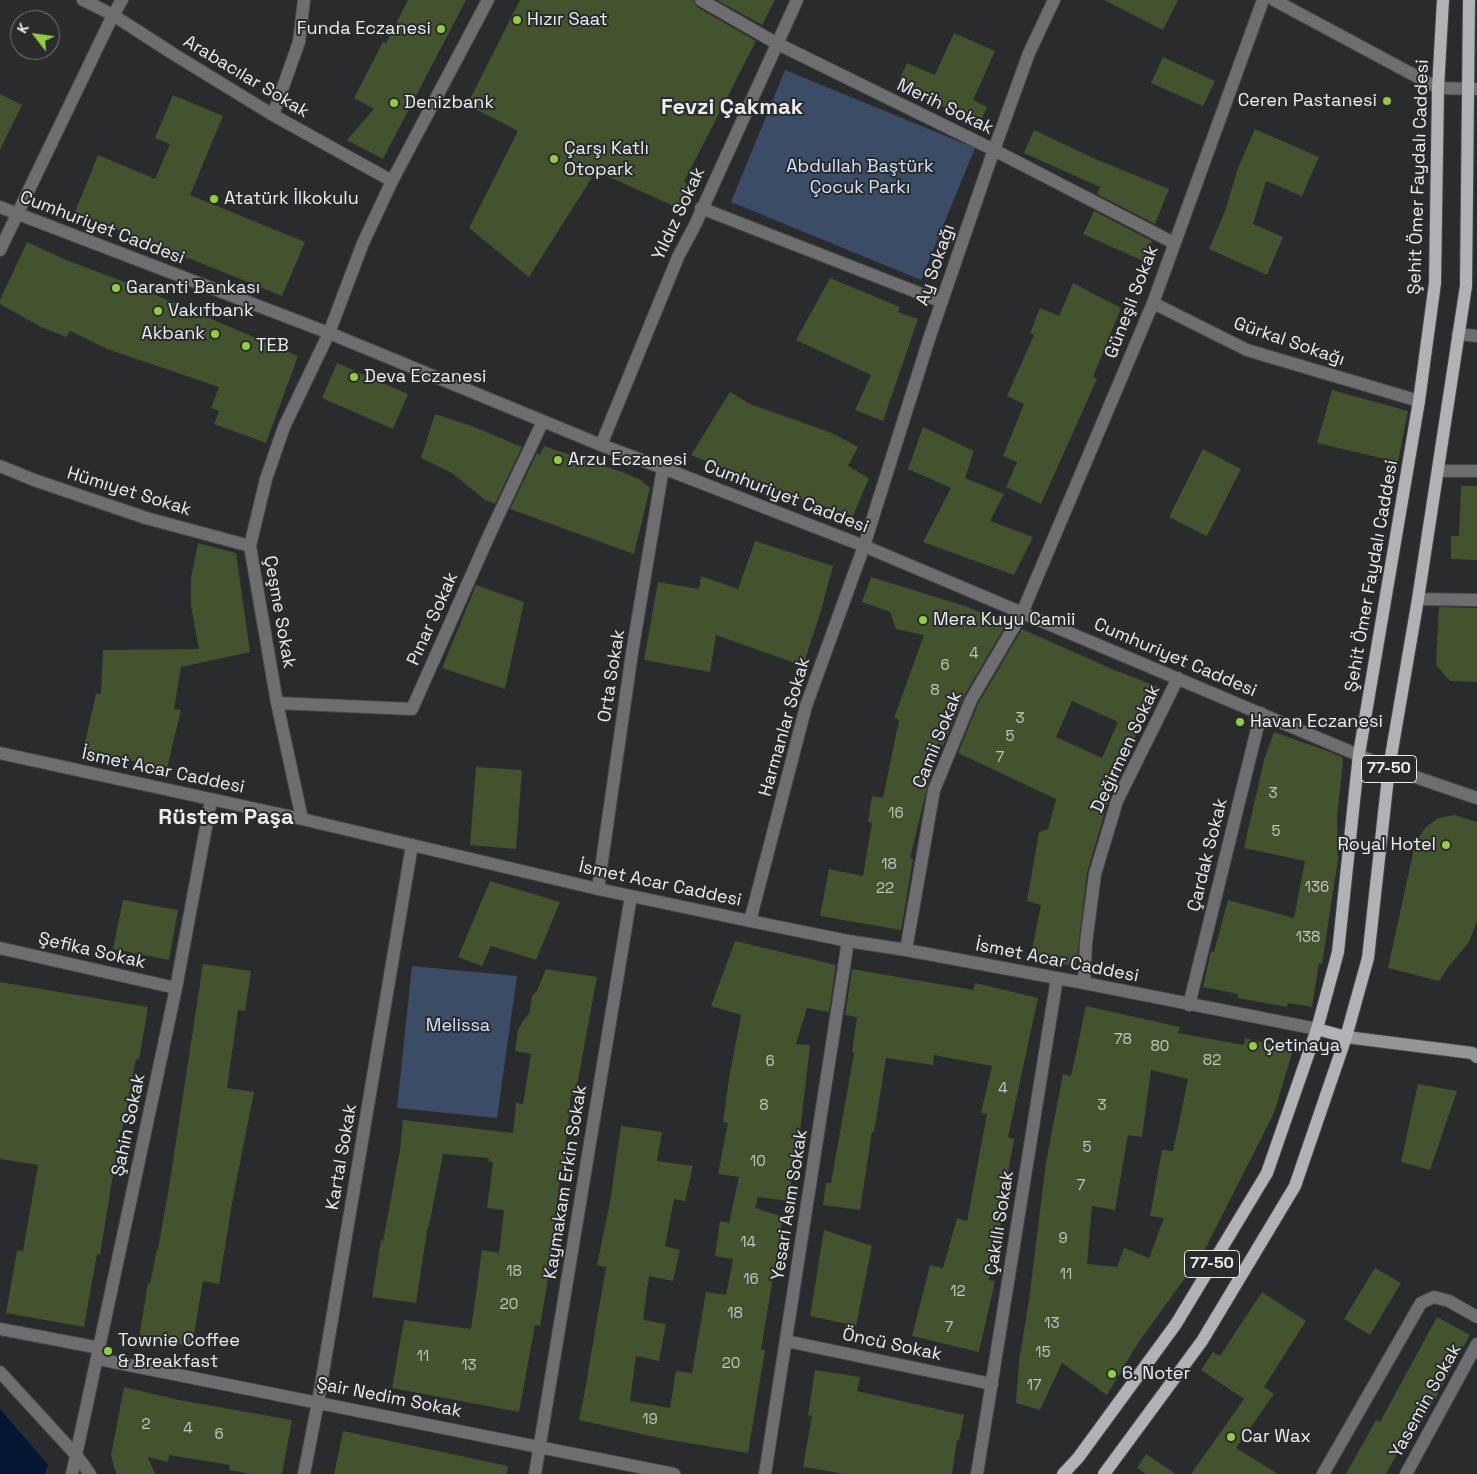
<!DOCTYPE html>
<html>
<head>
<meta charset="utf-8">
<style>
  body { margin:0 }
  #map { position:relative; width:1477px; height:1474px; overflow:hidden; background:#292b2d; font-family:"Space Grotesk",sans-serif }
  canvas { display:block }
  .north { position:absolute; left:10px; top:10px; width:50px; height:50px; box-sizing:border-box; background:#292b2d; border:1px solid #77787a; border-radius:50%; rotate:300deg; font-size:14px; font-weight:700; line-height:20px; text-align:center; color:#ebecee }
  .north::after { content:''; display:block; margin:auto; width:18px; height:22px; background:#92cd3e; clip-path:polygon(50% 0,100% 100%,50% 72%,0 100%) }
</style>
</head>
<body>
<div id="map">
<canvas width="1477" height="1474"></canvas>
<div class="north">K</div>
</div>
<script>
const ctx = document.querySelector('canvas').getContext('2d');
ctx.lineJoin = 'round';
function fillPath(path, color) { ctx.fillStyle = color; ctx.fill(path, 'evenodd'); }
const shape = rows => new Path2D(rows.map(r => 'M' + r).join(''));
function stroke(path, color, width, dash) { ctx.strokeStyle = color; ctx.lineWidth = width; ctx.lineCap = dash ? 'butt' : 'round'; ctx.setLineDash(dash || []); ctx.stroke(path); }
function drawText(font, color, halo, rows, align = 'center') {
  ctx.font = font + ' "Space Grotesk",sans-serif'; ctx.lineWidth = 4; ctx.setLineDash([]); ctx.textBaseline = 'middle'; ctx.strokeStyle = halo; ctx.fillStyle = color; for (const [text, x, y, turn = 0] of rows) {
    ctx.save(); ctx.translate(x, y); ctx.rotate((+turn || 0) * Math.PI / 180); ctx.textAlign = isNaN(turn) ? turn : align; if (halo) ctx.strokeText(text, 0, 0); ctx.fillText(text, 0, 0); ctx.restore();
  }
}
fillPath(shape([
  [785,70,975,148,921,280,731,202],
  [412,966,517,976,497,1118,397,1108]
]), '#3b4c66');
fillPath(shape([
  [0,1409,48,1465,45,1474,0,1474]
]), '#031632');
fillPath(shape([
  [408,0,466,0,383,159,347,140,374,109,354,98,383,42,386,43],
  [520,0,693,0,697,7,756,41,684,182,689,185,678,208,596,171,529,277,469,228,518,131,467,105],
  [717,0,775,0,762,25],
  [1104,0,1178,0,1163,30],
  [954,33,995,51,973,100,987,107,980,123,896,86,907,63,935,75],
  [1163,57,1215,81,1203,106,1151,83],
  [0,94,22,105,0,150],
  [173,95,223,116,190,195,305,242,282,296,75,212,98,155,155,179,170,144,155,138],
  [1255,129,1319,157,1302,196,1266,181,1253,224,1283,237,1267,275,1209,249,1225,211,1238,168],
  [1034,130,1093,158,1169,189,1155,224,1097,194,1100,187,1024,153],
  [1094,211,1152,241,1143,261,1083,234],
  [27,242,66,260,130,284,298,356,266,443,214,424,219,411,211,408,219,387,107,349,70,331,66,337,41,327,0,304,0,300],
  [830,278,900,307,898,312,918,319,883,421,855,410,871,375,796,340],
  [1073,283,1121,308,1093,377,1097,379,1041,504,1006,487,1017,462,1003,456,1024,404,1007,396,1034,335,1030,333,1040,308,1059,316],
  [337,363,408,394,393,429,322,398],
  [1332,390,1408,411,1398,462,1317,443],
  [730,392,750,404,832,433,858,447,848,466,869,478,853,516,792,496,691,455],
  [435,414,472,426,522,447,495,504,485,500,452,473,421,458],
  [923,427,974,451,965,478,1004,494,990,521,1033,537,1014,575,923,542,951,488,908,469],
  [544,446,622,472,641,480,650,488,634,554,510,509,537,453,540,455],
  [1203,449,1241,469,1207,536,1169,517],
  [1461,486,1477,486,1477,560,1451,559,1451,536,1459,536],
  [755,541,833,566,820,614,803,666,716,635,710,672,644,660,658,582,699,589,701,576,738,589],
  [198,543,236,553,250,652,181,667,174,709,181,710,167,768,83,751,96,694,101,694,103,650,199,649,191,606,191,578],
  [871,577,965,606,1007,623,964,696,943,746,938,743,910,858,913,859,901,930,820,916,829,869,863,876,872,823,868,822,872,796,883,798,899,720,894,718,924,635,896,629,890,612,862,602],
  [476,585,524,602,505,689,442,668],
  [1439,607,1477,608,1477,682,1450,681,1436,665],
  [1022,629,1112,669,1158,687,1121,767,1106,808,1087,873,1076,966,1030,959,1041,905,1027,901,1039,832,1048,829,1056,799,958,753,978,704],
  [1072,701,1118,722,1102,758,1056,737],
  [1274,732,1330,752,1342,757,1343,761,1337,817,1338,859,1322,964,1319,963,1312,1007,1288,1003,1287,1007,1238,998,1238,994,1203,987,1211,951,1214,952,1228,900,1294,918,1305,861,1244,848,1264,760],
  [476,767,522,770,516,849,470,845],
  [1455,815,1477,822,1477,921,1469,942,1449,966,1439,981,1388,968,1415,844,1425,828,1438,818],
  [490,881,560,902,536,960,491,946,482,966,458,957],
  [123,900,178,910,169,960,113,949],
  [735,941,836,965,829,1012,807,1008,796,1044,810,1045,800,1132,788,1201,758,1197,755,1208,783,1217,761,1350,765,1350,748,1453,664,1439,579,1420,585,1390,606,1267,597,1265,610,1202,621,1126,662,1132,657,1161,693,1166,685,1201,674,1199,665,1246,680,1250,673,1281,649,1276,643,1320,666,1324,659,1361,636,1356,630,1401,670,1408,676,1371,692,1373,706,1292,726,1295,733,1259,715,1256,720,1221,729,1223,739,1177,718,1174,728,1123,723,1122,729,1079,741,1015,711,1006],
  [203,964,251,971,245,1011,238,1010,227,1088,254,1092,233,1198,219,1284,203,1281,192,1346,139,1338,148,1283,150,1284,157,1249,158,1249,169,1187],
  [546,969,597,977,575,1096,571,1095,563,1169,561,1169,550,1267,540,1326,535,1325,519,1412,392,1388,404,1320,471,1329,482,1250,499,1253,504,1210,487,1208,493,1162,488,1161,489,1158,443,1154,429,1226,428,1225,416,1303,372,1297,381,1240,383,1241,400,1150,403,1120,513,1133,516,1103,523,1104,531,1054,515,1051,518,1030,524,1019,529,1014,532,996,537,991],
  [852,969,973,990,975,983,1038,998,1008,1137,1014,1139,1005,1189,1000,1232,989,1280,995,1281,979,1352,912,1336,930,1265,943,1268,957,1218,967,1221,987,1114,981,1113,992,1066,934,1055,933,1065,886,1058,874,1132,872,1132,860,1210,823,1205,826,1183,831,1183,854,1053,852,1052,857,1017,845,1015],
  [0,982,148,1007,139,1060,136,1059,122,1131,120,1131,100,1255,97,1254,84,1327,6,1313,17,1250,23,1251,38,1165,0,1159],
  [1086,1006,1180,1027,1178,1033,1244,1045,1245,1038,1293,1050,1274,1113,1203,1253,1138,1343,1107,1395,1062,1363,1040,1410,1016,1403,1019,1361,1029,1300,1046,1162,1063,1074,1071,1076],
  [1151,1070,1188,1079,1173,1151,1162,1150,1150,1216,1164,1218,1149,1258,1124,1248,1117,1267,1087,1264,1092,1206,1115,1210,1128,1135,1142,1137],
  [1418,1084,1457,1091,1430,1170,1401,1162],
  [824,1230,872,1246,856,1326,810,1316],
  [1375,1268,1401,1283,1370,1335,1344,1319],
  [1262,1292,1306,1321,1264,1387,1274,1394,1236,1448,1278,1474,1191,1474,1244,1399,1201,1370,1213,1352,1220,1356],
  [1437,1317,1470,1335,1420,1426,1414,1423,1386,1474,1346,1474,1376,1420,1380,1422],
  [815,1370,860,1377,857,1391,964,1415,959,1440,957,1440,952,1474,845,1474,803,1467,812,1416,808,1415],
  [124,1387,179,1400,292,1420,282,1474,251,1474,229,1470,230,1465,169,1455,168,1462,148,1457,155,1474,116,1474,111,1455],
  [343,1431,508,1466,507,1474,334,1474],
  [1146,1454,1176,1474,1146,1474,1137,1468]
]), '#42532e');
const street = shape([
  [83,0,113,15,175,55,273,115,392,181],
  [701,0,776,43,994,150,1174,243],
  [1274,0,1438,88,1477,89],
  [273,115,299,42,304,0],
  [0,207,329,333,601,445,663,468,864,546,1389,768,1477,798],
  [701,208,942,302],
  [0,250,113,15,122,0],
  [1153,303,1247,350,1419,401],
  [1458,334,1477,336],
  [601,445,678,257,695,225,797,0],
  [0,466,34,480,146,518,250,546],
  [1438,471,1477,471],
  [1418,599,1477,600],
  [277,703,412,709,491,531,543,421],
  [0,753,302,819,598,889,750,921,848,941,906,950,1084,983,1317,1029],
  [302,819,277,703,250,546,266,479,284,427,329,333,363,243,392,181,488,0],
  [598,889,632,653,663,468],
  [750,921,806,706,864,546,929,339,990,161,1029,53,1054,0],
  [0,948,176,988],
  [906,950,934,790,971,700,1022,613,1153,303,1263,0],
  [1084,983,1086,943,1095,874,1117,801,1178,678],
  [1189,1005,1261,713],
  [0,1329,100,1348],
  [786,1341,992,1384],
  [98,1359,674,1474],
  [0,1372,77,1456,90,1474],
  [72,1474,176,988,211,800],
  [304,1474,318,1402,412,845],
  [535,1474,631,896],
  [765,1474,848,941],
  [977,1474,1057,978],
  [1323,1474,1421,1303,1434,1297,1449,1301,1477,1317],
  [1406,1474,1477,1344]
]);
const secondary = shape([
  [1346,1037,1472,1053,1477,1057]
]);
const primary = shape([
  [1317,1029,1346,1037],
  [1063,1474,1078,1458,1176,1324,1267,1173,1317,1029,1338,952,1359,754,1419,401,1435,283,1438,88,1443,0],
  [1104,1474,1202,1341,1295,1186,1346,1037,1368,958,1389,768,1418,599,1466,286,1469,0]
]);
stroke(street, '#444648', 14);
stroke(secondary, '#444648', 14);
stroke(primary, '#444648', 14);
stroke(street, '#6e6e70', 12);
stroke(secondary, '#939596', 12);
stroke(primary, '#b0b2b5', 12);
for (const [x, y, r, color] of [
  [517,20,5,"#92cd3e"],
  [441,29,5,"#92cd3e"],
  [1387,101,5,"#92cd3e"],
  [394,103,5,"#92cd3e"],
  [554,159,5,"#92cd3e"],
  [214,199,5,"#92cd3e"],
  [116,288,5,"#92cd3e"],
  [158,311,5,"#92cd3e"],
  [215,334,5,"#92cd3e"],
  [246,346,5,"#92cd3e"],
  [354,377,5,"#92cd3e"],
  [558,460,5,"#92cd3e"],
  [923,620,5,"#92cd3e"],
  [1240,722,5,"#92cd3e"],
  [1446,845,5,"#92cd3e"],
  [1253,1046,5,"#92cd3e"],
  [108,1351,5,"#92cd3e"],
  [1112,1374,5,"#92cd3e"],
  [1231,1437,5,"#92cd3e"]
]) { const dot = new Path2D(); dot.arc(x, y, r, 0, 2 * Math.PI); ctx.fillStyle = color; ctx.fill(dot); stroke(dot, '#292b2d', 2); }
drawText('15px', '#c1c6be', null, [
  ["4",974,654],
  ["6",945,666],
  ["8",935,691],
  ["3",1020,719],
  ["5",1010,737],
  ["7",1000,758],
  ["3",1273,794],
  ["16",896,814],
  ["5",1276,832],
  ["18",889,865],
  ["136",1317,888],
  ["22",885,889],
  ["138",1308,938],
  ["78",1123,1040],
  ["80",1160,1047],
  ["82",1212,1061],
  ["6",770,1062],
  ["4",1003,1089],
  ["8",764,1106],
  ["3",1102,1106],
  ["5",1087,1148],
  ["10",758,1162],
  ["7",1081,1186],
  ["9",1063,1239],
  ["14",748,1243],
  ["18",514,1272],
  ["11",1066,1275],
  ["16",751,1280],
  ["12",958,1292],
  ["20",509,1305],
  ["18",735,1314],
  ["13",1052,1324],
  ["7",949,1328],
  ["15",1043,1353],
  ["11",423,1357],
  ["20",731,1364],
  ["13",469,1366],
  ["17",1034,1386],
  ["19",650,1420],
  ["2",146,1425],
  ["4",188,1429],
  ["6",219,1435]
]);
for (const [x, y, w] of [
  [1389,769,55],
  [1212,1264,55]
]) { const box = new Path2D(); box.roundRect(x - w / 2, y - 13.5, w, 27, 4); ctx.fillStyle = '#292b2d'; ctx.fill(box); stroke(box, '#ebecee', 1); }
drawText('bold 16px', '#ebecee', null, [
  ["77-50",1389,769],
  ["77-50",1212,1264]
]);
drawText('18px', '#ebecee', '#292b2d', [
  ["Hızır Saat",527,20],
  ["Funda Eczanesi",431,29,"right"],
  ["Ceren Pastanesi",1377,101,"right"],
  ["Denizbank",404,103],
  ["Çarşı Katlı",564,149],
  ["Otopark",564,170],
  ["Atatürk İlkokulu",224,199],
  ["Garanti Bankası",126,288],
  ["Vakıfbank",168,311],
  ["Akbank",205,334,"right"],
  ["TEB",256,346],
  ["Deva Eczanesi",364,377],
  ["Arzu Eczanesi",568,460],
  ["Mera Kuyu Camii",933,620],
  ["Havan Eczanesi",1250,722],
  ["Royal Hotel",1436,845,"right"],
  ["Çetinaya",1263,1046],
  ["Townie Coffee",118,1341],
  ["& Breakfast",118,1362],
  ["6. Noter",1122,1374],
  ["Car Wax",1241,1437]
], 'left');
drawText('18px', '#ebecee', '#292b2d', [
  ["Arabacılar Sokak",246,77,31],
  ["Merih Sokak",945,107,26],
  ["Şehit Ömer Faydalı Caddesi",1419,177,-88],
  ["Yıldız Sokak",679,214,-65],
  ["Cumhuriyet Caddesi",102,228,21],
  ["Ay Sokağı",936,265,-71],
  ["Güneşli Sokak",1132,302,-69],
  ["Gürkal Sokağı",1289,342,19],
  ["Hümıyet Sokak",129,492,17],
  ["Cumhuriyet Caddesi",786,497,21],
  ["Şehit Ömer Faydalı Caddesi",1372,576,-80],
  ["Çeşme Sokak",279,612,80],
  ["Pınar Sokak",433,619,-66],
  ["Cumhuriyet Caddesi",1175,658,23],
  ["Orta Sokak",612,676,-81],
  ["Harmanlar Sokak",785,727,-74],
  ["Camii Sokak",938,740,-68],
  ["Değirmen Sokak",1126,749,-65],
  ["İsmet Acar Caddesi",163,771,12],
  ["Çardak Sokak",1208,855,-76],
  ["İsmet Acar Caddesi",660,884,12],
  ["Şefika Sokak",92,951,13],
  ["İsmet Acar Caddesi",1057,961,11],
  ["Şahin Sokak",129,1125,-78],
  ["Kartal Sokak",342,1157,-80],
  ["Kaymakam Erkin Sokak",566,1182,-81],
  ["Yesari Asım Sokak",790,1205,-81],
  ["Çakıllı Sokak",1000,1223,-81],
  ["Öncü Sokak",892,1345,12],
  ["Şair Nedim Sokak",389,1398,11],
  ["Yasemin Sokak",1426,1401,-61]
]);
drawText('18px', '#d3e3fa', '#292b2d', [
  ["Abdullah Baştürk",860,167],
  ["Çocuk Parkı",860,188],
  ["Melissa",458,1026]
]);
drawText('bold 22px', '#ebecee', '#292b2d', [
  ["Fevzi Çakmak",732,108],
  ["Rüstem Paşa",226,818]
]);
</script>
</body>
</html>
